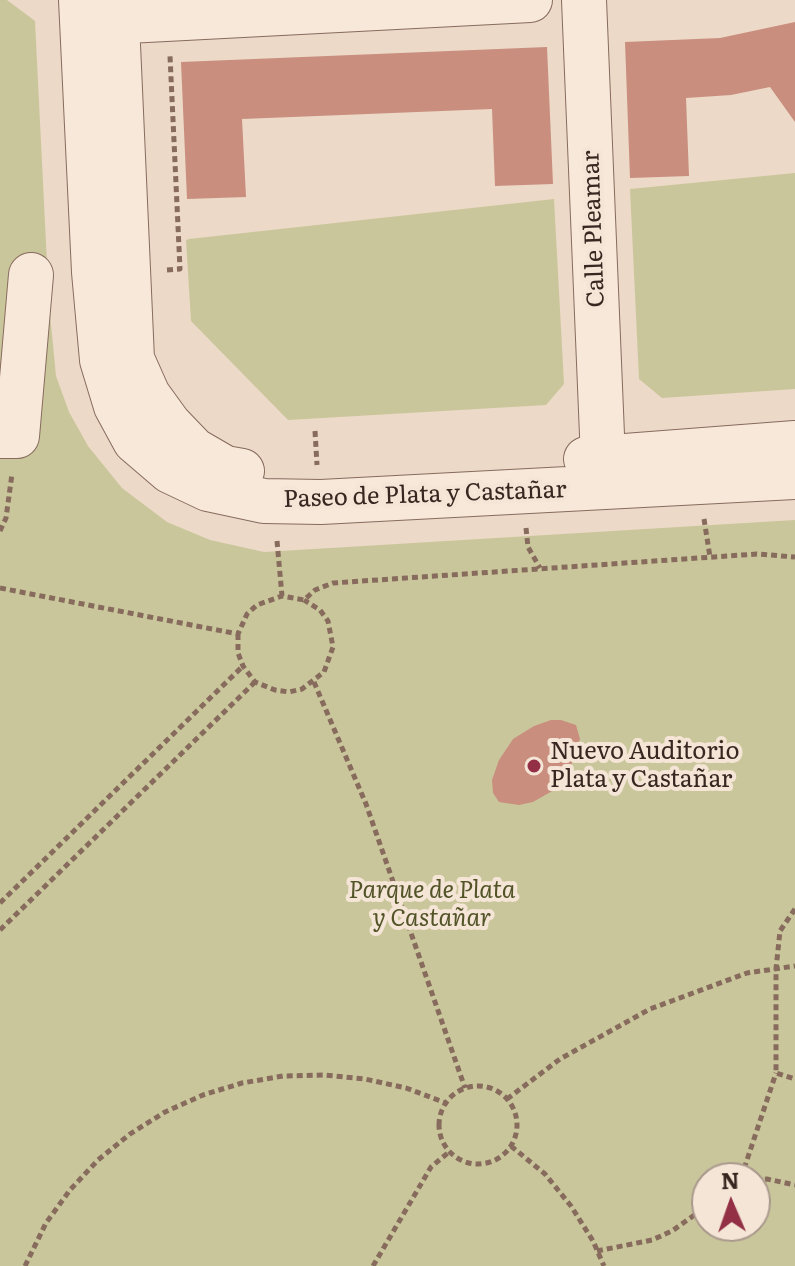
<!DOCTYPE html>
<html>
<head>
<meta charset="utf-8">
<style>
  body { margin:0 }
  #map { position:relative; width:795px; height:1266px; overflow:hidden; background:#ecd9c7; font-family:Literata,serif }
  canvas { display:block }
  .north { position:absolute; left:691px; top:1162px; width:80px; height:80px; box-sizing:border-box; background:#f4e5d6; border:2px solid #a9998d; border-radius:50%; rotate:358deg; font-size:22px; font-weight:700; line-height:32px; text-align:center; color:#382720 }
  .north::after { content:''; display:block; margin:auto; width:28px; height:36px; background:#933045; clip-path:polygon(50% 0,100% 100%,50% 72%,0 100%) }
</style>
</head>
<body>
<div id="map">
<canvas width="795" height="1266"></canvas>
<div class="north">N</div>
</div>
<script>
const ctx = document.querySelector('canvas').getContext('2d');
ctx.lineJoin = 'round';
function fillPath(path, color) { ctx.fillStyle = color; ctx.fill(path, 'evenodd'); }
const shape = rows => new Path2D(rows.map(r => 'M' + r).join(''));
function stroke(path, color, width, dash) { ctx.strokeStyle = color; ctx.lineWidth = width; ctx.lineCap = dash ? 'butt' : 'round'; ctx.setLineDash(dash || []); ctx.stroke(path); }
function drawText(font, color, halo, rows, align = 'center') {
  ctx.font = font + ' Literata,serif'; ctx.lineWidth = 8; ctx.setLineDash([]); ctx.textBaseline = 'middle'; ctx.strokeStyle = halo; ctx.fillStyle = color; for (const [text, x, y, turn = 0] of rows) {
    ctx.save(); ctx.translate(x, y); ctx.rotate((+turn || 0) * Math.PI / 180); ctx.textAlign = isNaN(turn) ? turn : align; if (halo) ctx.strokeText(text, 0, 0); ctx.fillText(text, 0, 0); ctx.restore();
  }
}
fillPath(shape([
  [0,0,7,0,35,21,49,304,56,376,69,412,88,446,122,488,167,522,210,540,264,552,795,520,795,1266,0,1266],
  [707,1178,755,1178,755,1226,707,1226],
  [795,173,795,389,662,398,639,379,630,189],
  [554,199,564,384,546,405,288,420,191,321,186,240,189,239]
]), '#cac69b');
fillPath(shape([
  [795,22,795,122,770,87,731,95,686,98,689,176,630,178,625,42,720,38],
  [547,47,553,184,495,186,492,109,242,119,246,197,187,199,181,62],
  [551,720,561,720,576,725,580,739,569,772,554,790,533,802,519,805,499,802,493,793,492,780,499,760,513,739,534,726]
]), '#c98e7e');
const minor = shape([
  [81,0,94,272,102,360,116,406,135,441,170,471,208,489,264,501,321,502,795,477],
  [116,0,132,359,148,395,169,424,194,450,225,468,242,471],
  [584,0,603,459],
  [89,23,530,0],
  [0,436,17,436,31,275],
  [586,459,795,443]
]);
stroke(minor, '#876b5d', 46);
stroke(shape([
  [167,270,180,269,170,56],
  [315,431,317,465],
  [704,519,710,557],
  [526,528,528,547,540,568],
  [0,531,6,518,12,474],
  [277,541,282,596],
  [0,588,238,634,247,614,257,605,282,596,304,600,315,590,333,583,757,554,795,557],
  [238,634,238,653,243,666,255,682,275,690,289,692,302,689,324,672,333,647,328,621,320,610,304,600],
  [314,682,366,804,465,1088],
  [0,903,243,666],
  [795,909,780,931,776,969,776,1073,795,1079],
  [0,930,255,682],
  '439 1125a39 39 0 1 1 78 0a39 39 0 1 1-78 0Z',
  [507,1099,560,1059,650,1009,747,973,795,966],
  [511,1146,545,1174,571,1206,593,1241,604,1266],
  [741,1178,776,1073],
  [755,1180,767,1179,795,1185],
  [597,1251,652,1240,672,1231,707,1206],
  [25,1266,46,1223,70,1190,98,1160,130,1134,165,1112,203,1095,242,1083,283,1076,324,1075,365,1079,406,1088,446,1103],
  [373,1266,431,1167,449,1152]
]), '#876b5d', 5, [6, 4]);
stroke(minor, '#f7e8da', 44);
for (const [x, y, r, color] of [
  [534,766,8,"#933045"]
]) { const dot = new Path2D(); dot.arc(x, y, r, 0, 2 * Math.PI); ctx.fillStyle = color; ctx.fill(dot); stroke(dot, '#f4e5d6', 3); }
drawText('24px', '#382720', '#f4e5d6', [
  ["Calle Pleamar",594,229,-92],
  ["Paseo de Plata y Castañar",425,495,-2]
]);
drawText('24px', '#382720', '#f4e5d6', [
  ["Nuevo Auditorio",550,752],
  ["Plata y Castañar",550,780]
], 'left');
drawText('italic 24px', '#525428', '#f4e5d6', [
  ["Parque de Plata",432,891],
  ["y Castañar",432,919]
]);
</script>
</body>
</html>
